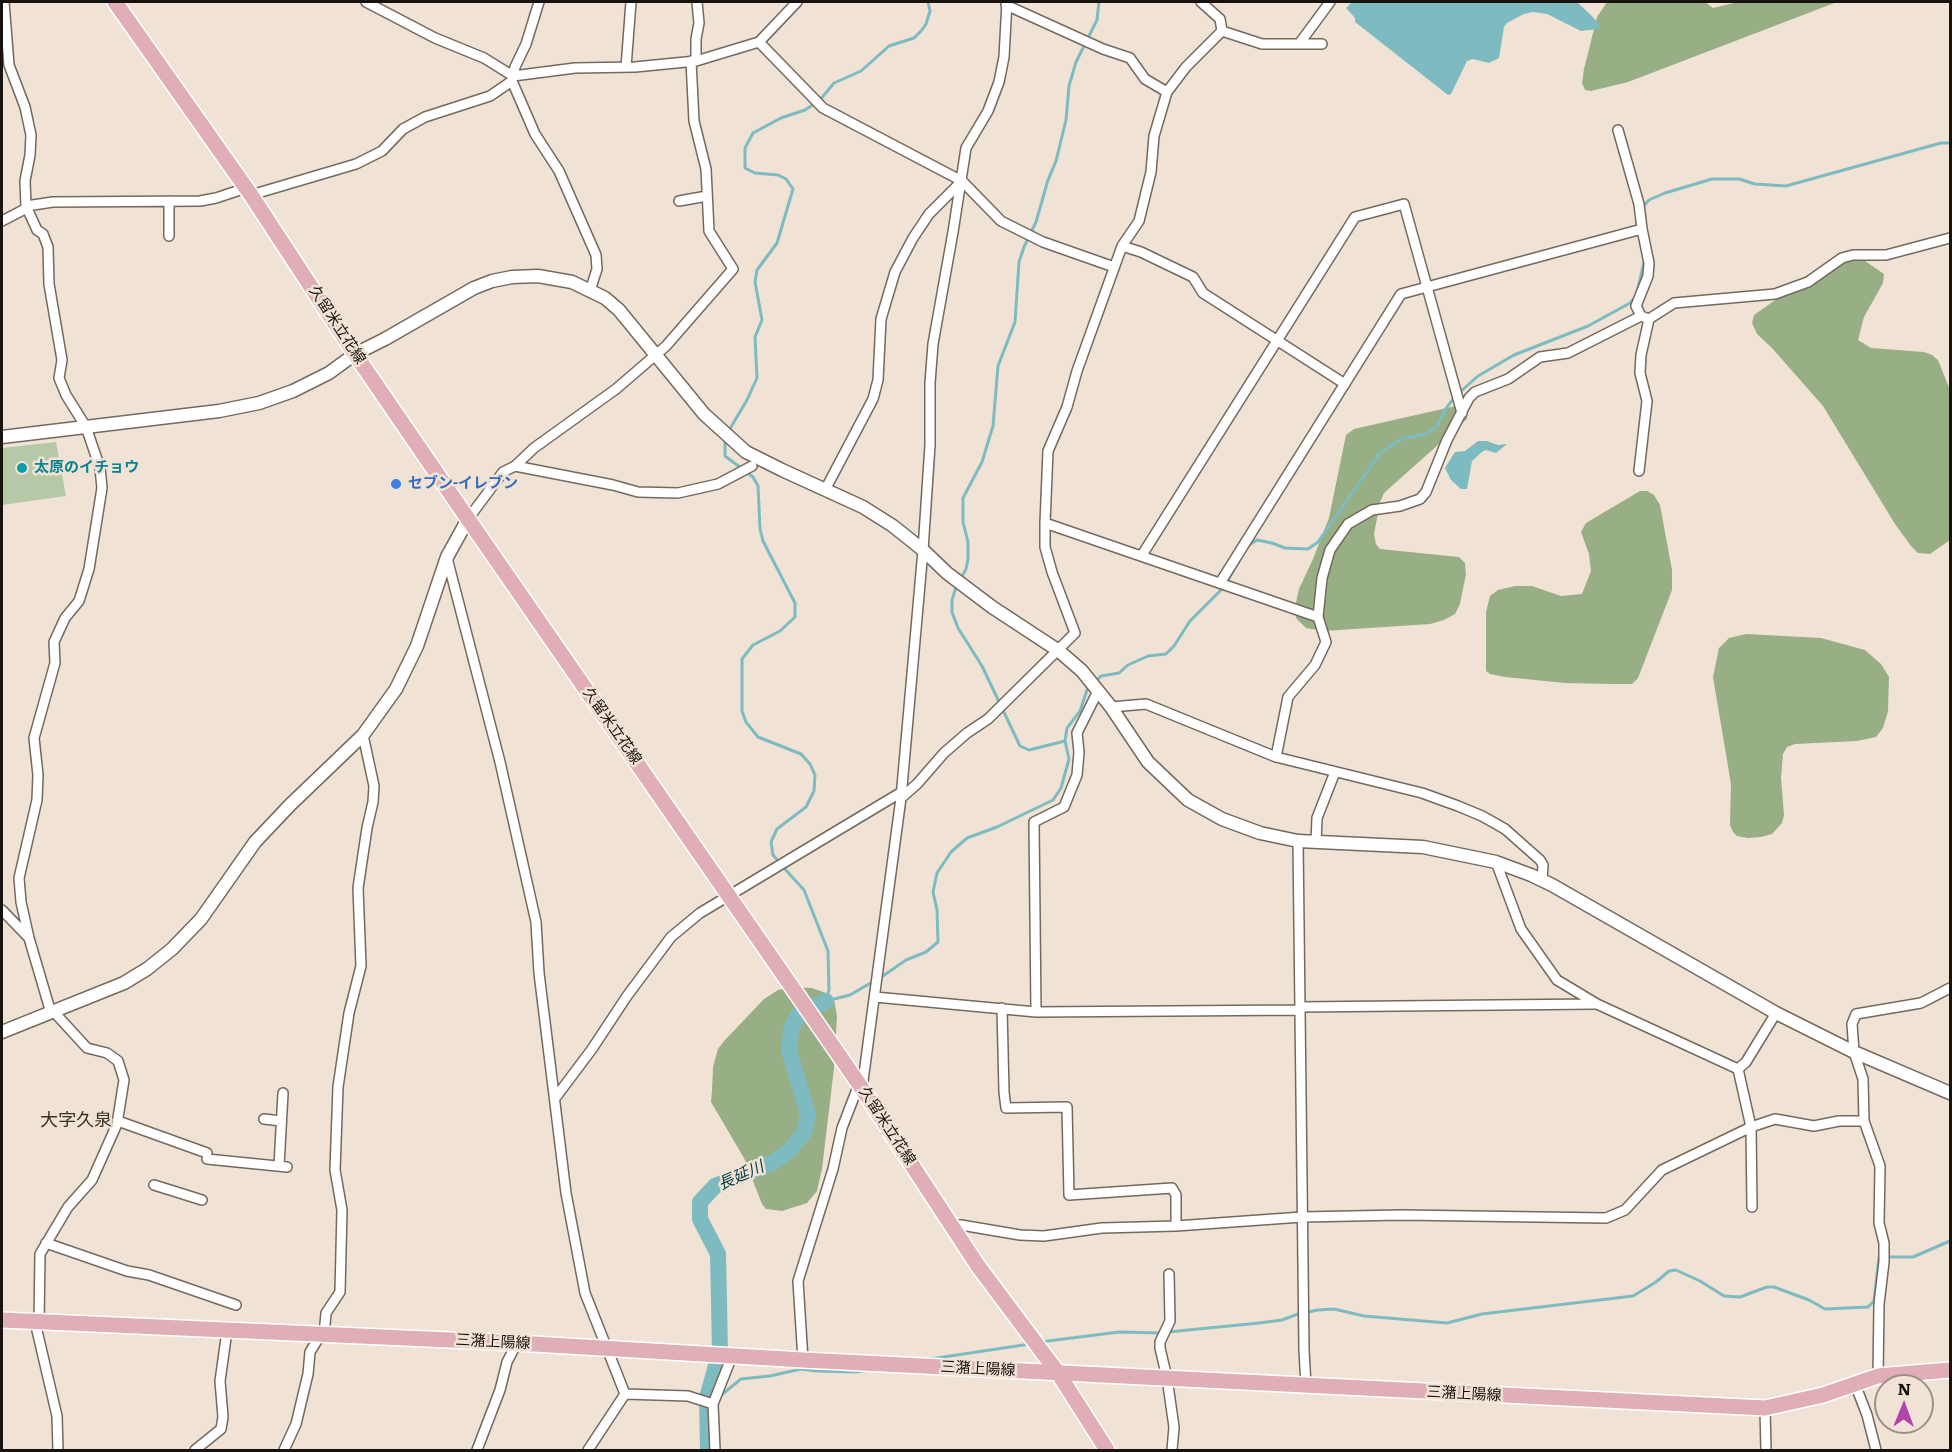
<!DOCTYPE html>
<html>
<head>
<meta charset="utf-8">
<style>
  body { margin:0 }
  #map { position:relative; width:1952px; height:1452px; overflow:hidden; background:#f0e3d6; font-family:Literata,serif }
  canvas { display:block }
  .frame { position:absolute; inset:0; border:3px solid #18130f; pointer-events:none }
  .north { position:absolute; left:1874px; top:1374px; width:60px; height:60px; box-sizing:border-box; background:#f0e3d6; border:2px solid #9a9086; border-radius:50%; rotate:1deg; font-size:16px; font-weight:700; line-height:24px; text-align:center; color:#18130f }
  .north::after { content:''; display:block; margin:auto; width:21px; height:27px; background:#af46a8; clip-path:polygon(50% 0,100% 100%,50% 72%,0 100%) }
</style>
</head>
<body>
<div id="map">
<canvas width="1952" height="1452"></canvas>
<div class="frame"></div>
<div class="north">N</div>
</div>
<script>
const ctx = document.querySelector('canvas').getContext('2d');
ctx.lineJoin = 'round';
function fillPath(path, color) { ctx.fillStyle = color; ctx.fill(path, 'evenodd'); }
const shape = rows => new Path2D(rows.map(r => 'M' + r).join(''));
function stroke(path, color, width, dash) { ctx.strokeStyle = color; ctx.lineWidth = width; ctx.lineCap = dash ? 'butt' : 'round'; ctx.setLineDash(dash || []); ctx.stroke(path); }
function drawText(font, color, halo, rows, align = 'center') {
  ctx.font = font + ' Literata,"Noto Sans JP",serif'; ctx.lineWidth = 5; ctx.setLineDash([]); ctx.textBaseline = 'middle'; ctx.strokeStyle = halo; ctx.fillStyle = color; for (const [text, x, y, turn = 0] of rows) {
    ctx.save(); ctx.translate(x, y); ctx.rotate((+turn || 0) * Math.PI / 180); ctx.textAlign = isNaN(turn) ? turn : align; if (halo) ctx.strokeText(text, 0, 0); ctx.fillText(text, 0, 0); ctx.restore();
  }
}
fillPath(shape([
  [56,442,66,496,2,505,2,448]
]), '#b7c8a7');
fillPath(shape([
  [1607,2,1705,2,1713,8,1738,2,1837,2,1628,82,1591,91,1585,90,1582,83,1584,69,1597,17],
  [1853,260,1865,261,1884,274,1883,283,1864,317,1858,340,1871,348,1924,352,1932,355,1938,360,1950,390,1950,540,1930,554,1918,553,1911,546,1895,524,1823,406,1772,348,1757,334,1752,323,1754,315,1815,272,1833,262],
  [1460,405,1466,407,1467,419,1384,493,1380,502,1374,534,1376,544,1380,549,1459,557,1465,563,1466,574,1460,604,1455,614,1444,620,1430,624,1324,631,1306,628,1296,618,1295,607,1299,589,1313,559,1329,518,1346,435,1354,429],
  [1640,491,1647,491,1654,495,1660,505,1672,570,1672,590,1638,678,1632,684,1615,684,1565,683,1505,677,1490,674,1486,671,1486,612,1490,596,1498,590,1515,586,1532,586,1561,596,1582,594,1591,571,1589,554,1581,532,1586,523],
  [1746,634,1821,638,1865,650,1881,664,1889,677,1888,711,1883,728,1876,737,1857,741,1795,744,1787,747,1783,754,1781,778,1784,815,1782,823,1772,834,1761,837,1748,838,1737,836,1733,832,1730,825,1731,784,1713,677,1719,648,1729,638],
  [792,987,812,988,826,993,834,1000,837,1016,834,1068,822,1169,817,1191,807,1203,782,1211,766,1209,762,1204,744,1158,711,1102,712,1090,713,1067,718,1049,725,1040,764,999,778,990]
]), '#98ae84');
fillPath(shape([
  [1352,2,1577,2,1593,17,1600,26,1598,29,1581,31,1547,14,1533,12,1524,14,1507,23,1504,27,1499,58,1489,63,1473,59,1467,61,1451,94,1448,95,1355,22,1355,18,1346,8],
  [1478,441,1487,441,1498,445,1507,444,1496,453,1486,450,1482,452,1472,461,1467,489,1461,489,1451,480,1445,468,1455,452,1465,451]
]), '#7ebbc0');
stroke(shape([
  [1642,208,1649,200,1665,193,1712,179,1739,179,1755,184,1786,186,1941,143,1950,143],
  [1460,392,1478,376,1514,355,1588,326,1630,303,1636,296,1645,258],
  [728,432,747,400,757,378,755,337,762,320,755,282,757,270,777,243,793,189,786,179,778,175,755,173,745,168,745,148,753,133,781,118,805,110,820,100,834,83,861,71,889,46,914,38,922,30,926,24,930,11,928,2],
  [725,438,725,456,753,477,758,486,760,529,763,541,795,603,795,617,780,631,753,645,742,659,742,711,746,722,758,737,801,754,810,764,815,775,814,791,806,807,777,829,771,842,773,855,779,862],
  [1249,545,1257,540,1272,543,1285,548,1308,549,1318,542,1380,453,1402,439,1426,434,1437,426,1447,407,1455,397],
  [961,578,966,569,968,559,968,542,963,522,963,498,982,462,993,426,998,366,1015,322,1019,262,1024,247,1036,222,1048,180,1056,161,1066,120,1069,86,1076,62,1097,20,1099,2],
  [957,584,952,600,952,612,958,628,982,666,1020,746,1029,750,1065,741],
  [1096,681,1101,676,1119,673,1128,665,1148,656,1166,654,1174,646,1190,621,1224,587,1239,561],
  [783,867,804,890,828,951,829,990,826,1000],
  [880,978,906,960,926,952,938,942,937,910,933,892,937,873,951,852,967,838,997,827,1053,800,1061,788,1069,759,1065,741,1067,728,1080,711,1087,690,1091,686],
  [826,1001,850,995,874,981],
  [1168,1332,1259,1323,1282,1320,1298,1314,1318,1310,1334,1309,1364,1316,1447,1323,1482,1314,1633,1296,1656,1282,1669,1271,1676,1270,1700,1281,1724,1296,1740,1297,1767,1287,1774,1287,1809,1300,1825,1309,1868,1307,1874,1301,1879,1257,1913,1257,1950,1241],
  [1040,1342,1119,1332,1161,1333],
  [930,1359,1030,1344],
  [720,1396,741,1379,770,1376,801,1369,816,1371,856,1372,867,1370]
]), '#7ebbc0', 3);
stroke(shape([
  [708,1450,707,1398,720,1351,718,1254,700,1219,700,1202,715,1186,774,1162,789,1151,804,1133,808,1114,789,1051,791,1029,798,1015,826,1001]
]), '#7ebbc0', 16);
const minor = shape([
  [4,2,9,65,25,107,31,135,30,155,25,181,26,206,37,230,43,234,48,247,49,284,62,360,59,378,66,395,86,427,100,468,102,488,89,569,79,601,65,618,54,642,55,663,34,738,38,775,37,800,19,878,21,902,29,938,51,1013],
  [366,2,435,38,484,58,513,76,575,68,635,67,696,61,759,42,797,2],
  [539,2,526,44,515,67,512,81,535,134,559,171,596,255,597,269,590,291],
  [1201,2,1220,19,1222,31],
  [1006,5,1103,49,1130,58,1145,79,1167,92],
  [1222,31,1262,44,1322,44],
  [759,42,823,108,962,181,1001,221,1043,242,1114,267],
  [1299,44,1330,2],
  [696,61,696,39,699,23,697,2],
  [626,67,631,2],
  [1618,130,1639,204,1642,229,1649,263,1648,276,1636,306,1641,316],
  [251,195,356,164,382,151,403,129,425,117,490,96,512,81],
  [169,201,169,236],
  [679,201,707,196],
  [26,206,53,202,200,201,216,198,246,188],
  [2,221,27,208],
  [1122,246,1141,252,1193,277,1203,293,1345,384],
  [515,466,613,485,638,492,678,493,718,484,752,466],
  [1639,471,1647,401,1640,373,1641,355,1649,319,1674,303,1775,294,1808,282,1842,258,1853,255,1886,255,1950,238],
  [825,490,873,399,878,380,881,319,895,272,913,238,929,214,962,181],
  [468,519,503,472,515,466,534,448,616,389,666,346,733,269,709,231,706,169,694,121,691,61],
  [1045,523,1318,617],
  [1142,555,1355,217,1404,204,1462,413],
  [447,558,500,762,536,922,539,973,566,1193,585,1293,625,1394],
  [1220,583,1401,294,1642,229],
  [1111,707,1146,704,1276,757,1422,793,1458,806,1482,816,1505,829,1540,860,1543,865,1542,880],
  [1276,757,1288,697,1315,665,1326,642,1318,617,1322,578,1330,550,1348,524,1372,510,1400,506,1420,499,1426,492,1447,440,1469,398,1475,392,1508,379,1540,357,1568,353,1641,316,1649,319],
  [901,798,917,784,944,753,967,733,988,719,1075,633,1052,572,1045,547,1045,523,1048,451,1067,407,1077,371,1122,246,1139,221,1151,172,1154,136,1167,92,1186,67,1222,31],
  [1298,841,1304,1350,1306,1386],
  [1316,842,1317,818,1335,772],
  [1496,862,1521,929,1557,980,1597,1004,1738,1069,1751,1127,1752,1207],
  [2,910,29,938],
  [875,997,1036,1012,1300,1010],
  [1300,1007,1595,1004],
  [1002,1008,1004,1092,1006,1108,1067,1107,1069,1195,1172,1188,1176,1195,1176,1226],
  [1036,1012,1034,822,1064,807,1077,775,1079,752,1077,733,1098,691],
  [1738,1069,1746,1062,1776,1013],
  [556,1097,592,1049,627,996,671,937,700,913,900,793],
  [264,1119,281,1121],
  [118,1121,207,1153],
  [207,1159,287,1167],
  [279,1166,283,1093],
  [154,1185,202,1200],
  [951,1226,961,1225,1020,1235,1044,1236,1102,1228,1176,1226,1302,1217,1401,1215,1606,1218,1625,1210,1662,1170,1751,1127,1775,1119,1814,1126,1839,1121,1864,1121],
  [46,1243,127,1271,149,1275,236,1305],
  [1169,1274,1170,1321,1160,1342,1160,1348,1167,1378,1174,1427,1172,1450],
  [35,1322,57,1416,58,1450],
  [39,1322,40,1254,68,1207,92,1180,117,1124,124,1080,118,1061,107,1053,87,1048,54,1012],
  [324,1335,326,1313,340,1292,342,1210,335,1170,338,1087,349,1013,361,966,358,888,367,828,373,802,374,786,363,735],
  [803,1360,798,1281,833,1169,842,1128,859,1084,863,1081,901,798,923,550,930,445,930,383,933,344,953,232,966,148,988,111,999,82,1004,57,1007,2],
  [1878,1376,1879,1304,1884,1262,1884,1243,1879,1223,1880,1166,1864,1121,1863,1079,1854,1052,1852,1024,1856,1014,1921,1003,1950,988],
  [1855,1384,1867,1415,1876,1450],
  [625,1394,688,1396,713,1404],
  [1765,1408,1766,1450],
  [195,1450,221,1429,223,1417,220,1381,227,1331],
  [284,1450,296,1424,308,1374,310,1352,321,1334],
  [477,1450,500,1390,507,1362,517,1343],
  [588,1450,625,1394],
  [715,1450,713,1404,732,1356]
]);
const tertiary = shape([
  [2,437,219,411,259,403,293,391,329,373,355,354,385,339,474,288,492,281,512,277,538,276,572,282,605,298,619,310,704,414,746,452,782,470,863,507,893,526,923,550,947,573,992,607,1059,651,1082,671,1111,707,1148,762,1188,800,1222,819,1260,833,1298,841,1423,847,1496,862,1531,875,1552,885,1776,1013,1854,1052,1950,1093],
  [2,1032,124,983,147,969,172,949,201,919,255,842,290,805,363,735,396,689,417,646,447,557,468,519]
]);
const primary = shape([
  [115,2,251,195,355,354,468,519,859,1084,978,1266,1058,1373,1107,1450],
  [2,1320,517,1343,803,1360,1765,1408,1823,1395,1878,1376,1950,1370]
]);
stroke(minor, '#74695e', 12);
stroke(tertiary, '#74695e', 15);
stroke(primary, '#fff', 18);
stroke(minor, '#fff', 9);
stroke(tertiary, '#fff', 12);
stroke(primary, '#e0aeb6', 15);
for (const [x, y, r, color] of [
  [22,468,6,"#0f9aa8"],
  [396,484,6,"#3f7fe0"]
]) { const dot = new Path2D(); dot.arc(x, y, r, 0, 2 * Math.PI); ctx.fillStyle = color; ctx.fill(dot); stroke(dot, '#f0e3d6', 2); }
drawText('15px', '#18130f', '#f0e3d6', [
  ["久留米立花線",337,325,57],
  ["久留米立花線",612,726,55],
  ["久留米立花線",887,1126,57],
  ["三潴上陽線",493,1342,3],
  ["三潴上陽線",978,1369,3],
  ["三潴上陽線",1464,1394,3]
]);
drawText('bold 15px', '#0d838f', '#f0e3d6', [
  ["太原のイチョウ",34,468]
], 'left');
drawText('bold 15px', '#366cbe', '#f0e3d6', [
  ["セブン-イレブン",408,484]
], 'left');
drawText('italic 16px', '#003c40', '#f0e3d6', [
  ["長延川",741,1176,-24]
]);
drawText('18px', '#3a3026', '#f0e3d6', [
  ["大字久泉",76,1121]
]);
</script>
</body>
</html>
